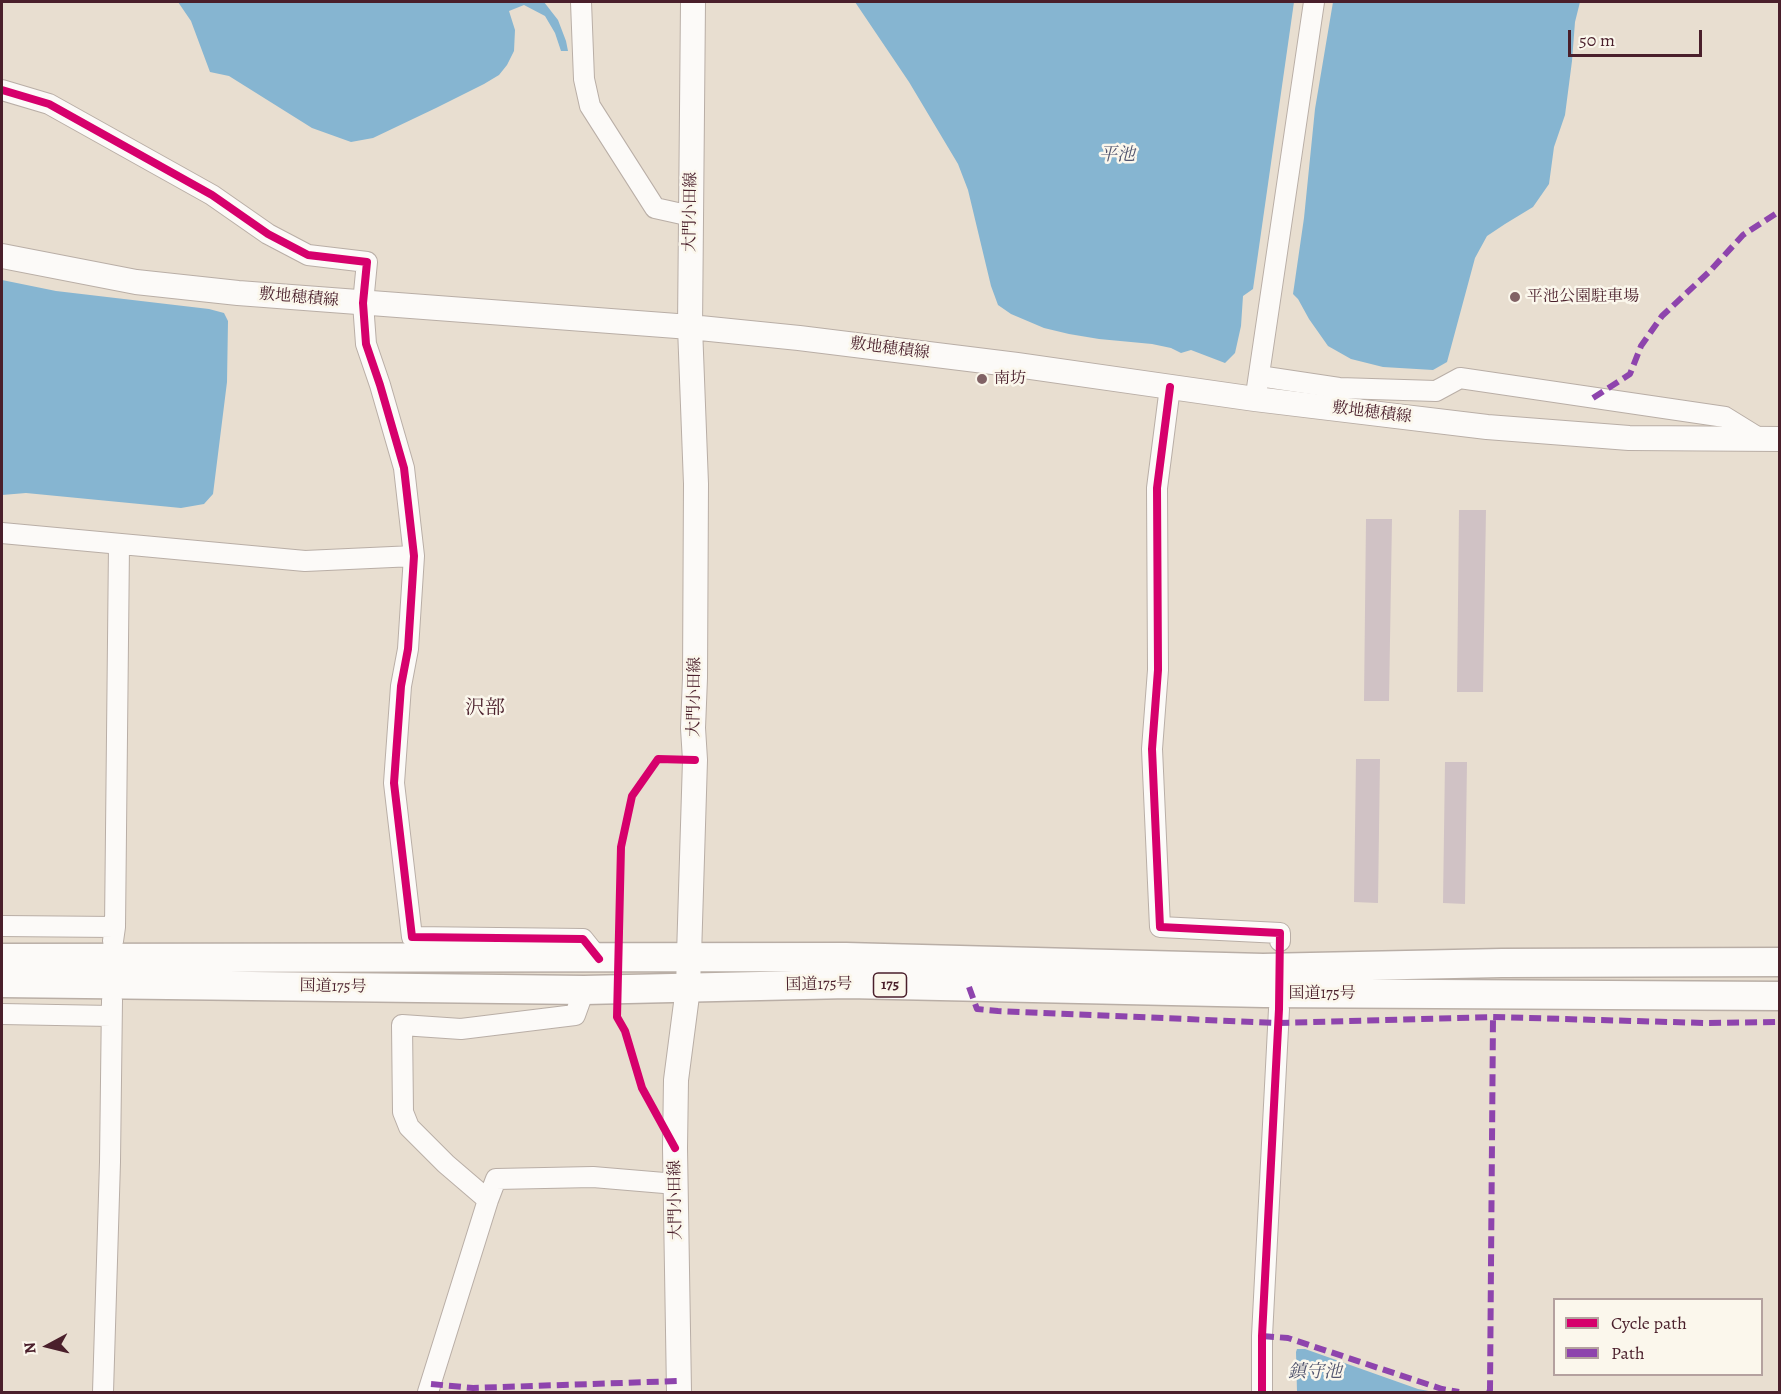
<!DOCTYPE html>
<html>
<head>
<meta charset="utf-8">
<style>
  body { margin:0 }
  #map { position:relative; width:1781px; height:1394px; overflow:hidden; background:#e8ded0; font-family:Alegreya,serif }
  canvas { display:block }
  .frame { position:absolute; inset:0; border:3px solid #4a1f2b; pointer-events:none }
  .legend { position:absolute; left:1553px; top:1298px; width:210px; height:78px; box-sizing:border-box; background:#fbf7ec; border:2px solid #b4a19f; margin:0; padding:8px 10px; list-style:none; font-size:18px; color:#4a1f2b }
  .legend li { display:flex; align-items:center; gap:12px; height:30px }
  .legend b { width:30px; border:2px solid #b4a19f }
  .north { position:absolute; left:18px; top:1316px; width:60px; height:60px; -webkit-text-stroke:4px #fbf7ec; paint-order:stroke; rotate:263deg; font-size:16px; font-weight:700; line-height:24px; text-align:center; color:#4a1f2b }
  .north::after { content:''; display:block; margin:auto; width:21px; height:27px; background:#4a1f2b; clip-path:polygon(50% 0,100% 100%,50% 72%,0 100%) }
  .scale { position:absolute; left:1568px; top:30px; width:134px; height:27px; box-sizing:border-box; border:3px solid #4a1f2b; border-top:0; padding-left:8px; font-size:18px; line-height:21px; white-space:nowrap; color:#4a1f2b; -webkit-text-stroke:4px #fbf7ec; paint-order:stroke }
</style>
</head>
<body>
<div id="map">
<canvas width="1781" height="1394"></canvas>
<div class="frame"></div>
<ul class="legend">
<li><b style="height:8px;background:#d6006c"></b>Cycle path</li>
<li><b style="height:8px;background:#8e44ad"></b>Path</li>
</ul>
<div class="north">N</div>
<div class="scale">50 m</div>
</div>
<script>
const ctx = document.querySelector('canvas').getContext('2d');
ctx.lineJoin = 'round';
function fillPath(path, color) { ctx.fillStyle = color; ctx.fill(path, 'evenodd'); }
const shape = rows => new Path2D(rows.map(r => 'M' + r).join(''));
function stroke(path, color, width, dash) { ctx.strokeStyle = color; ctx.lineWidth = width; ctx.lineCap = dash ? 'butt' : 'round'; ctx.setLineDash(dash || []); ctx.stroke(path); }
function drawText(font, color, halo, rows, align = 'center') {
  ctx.font = font + ' Alegreya,"Noto Serif JP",serif'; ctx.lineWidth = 5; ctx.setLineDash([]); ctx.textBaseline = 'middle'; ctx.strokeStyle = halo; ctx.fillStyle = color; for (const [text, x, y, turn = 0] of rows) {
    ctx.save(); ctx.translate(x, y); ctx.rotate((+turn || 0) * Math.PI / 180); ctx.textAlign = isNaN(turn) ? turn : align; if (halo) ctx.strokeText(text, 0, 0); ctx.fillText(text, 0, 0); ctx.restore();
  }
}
fillPath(shape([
  [178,2,544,2,558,20,566,41,568,51,561,51,555,33,545,16,524,5,509,11,515,30,514,51,507,65,499,75,484,84,436,108,373,138,351,142,312,128,229,76,210,72,191,21],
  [855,2,1294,2,1253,289,1243,296,1241,326,1235,353,1225,363,1191,350,1181,353,1171,348,1152,344,1099,339,1069,334,1044,328,1011,314,998,305,991,286,968,190,958,164,909,82],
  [1333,2,1580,2,1575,22,1572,61,1565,115,1554,147,1549,184,1533,207,1505,224,1487,236,1475,258,1447,362,1433,370,1383,367,1351,359,1328,346,1309,319,1298,299,1293,294,1304,218,1315,109],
  [2,280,56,291,209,309,224,313,228,321,227,382,213,494,204,504,181,508,26,493,2,495],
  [1297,1349,1305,1349,1418,1389,1434,1392,1297,1392,1296,1352]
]), '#86b5d1');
fillPath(shape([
  [1459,510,1486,510,1483,692,1457,692],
  [1366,519,1392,519,1389,701,1364,701],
  [1356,759,1380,759,1378,903,1354,902],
  [1445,762,1467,762,1465,904,1443,903]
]), '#d0c2c5');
const minor = shape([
  [581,2,584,79,590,106,655,208,691,216],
  [2,90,49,104,212,195,268,234,308,255,367,262,363,303,366,344,380,385,404,468,414,556,408,649,401,686,394,783,412,937,583,939,599,959],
  [1259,376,1339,388,1436,391,1460,378,1725,417,1759,438],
  [1170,387,1157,488,1158,670,1152,749,1160,927,1280,933,1280,941],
  [1257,388,1314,2],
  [2,533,305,561,414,556],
  [2,926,115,927],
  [113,941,115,927,119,545],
  [2,1014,111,1016],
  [488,1200,446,1164,409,1127,403,1112,402,1025,461,1029,575,1015,584,990],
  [103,1392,110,1162,112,1000],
  [428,1392,488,1200,496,1179,593,1177,676,1184],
  [1262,1392,1262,1336,1279,1009]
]);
const major = shape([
  [2,256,136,282,238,293,690,327,799,338,1017,365,1255,399,1487,427,1629,438,1780,439],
  [679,1392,675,1148,676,1080,688,988,695,760,693,728,695,678,696,484,690,327,693,2]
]);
const highway = shape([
  [2,958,846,957,1263,968,1502,963,1780,962],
  [2,983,584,990,848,984,1264,993,1780,996]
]);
stroke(minor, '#b9aea6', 22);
stroke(major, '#b9aea6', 26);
stroke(highway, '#b9aea6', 31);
stroke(minor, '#fcfaf8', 20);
stroke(major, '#fcfaf8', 24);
stroke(highway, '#fcfaf8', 28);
stroke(shape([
  [1593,398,1630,374,1641,346,1662,316,1709,272,1743,235,1780,211],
  [969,987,977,1009,998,1011,1278,1023,1493,1017,1705,1023,1780,1022],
  [1262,1336,1288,1338,1442,1389,1459,1392],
  [431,1384,473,1388,679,1381],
  [1489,1392,1490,1390,1493,1017]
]), '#8e44ad', 6, [12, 6]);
stroke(shape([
  [2,90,49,104,212,195,268,234,308,255,367,262,363,303,366,344,380,385,404,468,414,556,408,649,401,686,394,783,412,937,583,939,599,959],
  [1170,387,1157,488,1158,670,1152,749,1160,927,1280,933,1279,1009,1262,1336,1262,1392],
  [675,1148,642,1088,625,1031,617,1017,621,847,632,796,658,759,695,760]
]), '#d6006c', 8);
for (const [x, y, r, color] of [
  [1515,297,6,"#816265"],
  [982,379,6,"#816265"]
]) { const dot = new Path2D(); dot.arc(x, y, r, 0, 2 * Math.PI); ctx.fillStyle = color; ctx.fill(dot); stroke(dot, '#fbf7ec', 2); }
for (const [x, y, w] of [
  [890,985,33]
]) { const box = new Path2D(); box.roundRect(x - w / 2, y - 12, w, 24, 4.5); ctx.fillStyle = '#fbf7ec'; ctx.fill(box); stroke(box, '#4a1f2b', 1.5); }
drawText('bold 15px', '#4a1f2b', null, [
  ["175",890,985]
]);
drawText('16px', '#4a1f2b', '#fbf7ec', [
  ["大門小田線",691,212,-89],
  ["敷地穂積線",299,298,5],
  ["敷地穂積線",890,349,7],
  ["敷地穂積線",1372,413,7],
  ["大門小田線",695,697,-89],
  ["国道175号",819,985,-1],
  ["国道175号",333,987,1],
  ["国道175号",1322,994],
  ["大門小田線",676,1200,-91]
]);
drawText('16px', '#4a1f2b', '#fbf7ec', [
  ["平池公園駐車場",1527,297],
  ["南坊",994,379]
], 'left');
drawText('italic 18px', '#51546e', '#fbf7ec', [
  ["平池",1117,156],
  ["鎮守池",1315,1373]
]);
drawText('20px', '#4a1f2b', '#fbf7ec', [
  ["沢部",485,709]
]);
</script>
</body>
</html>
